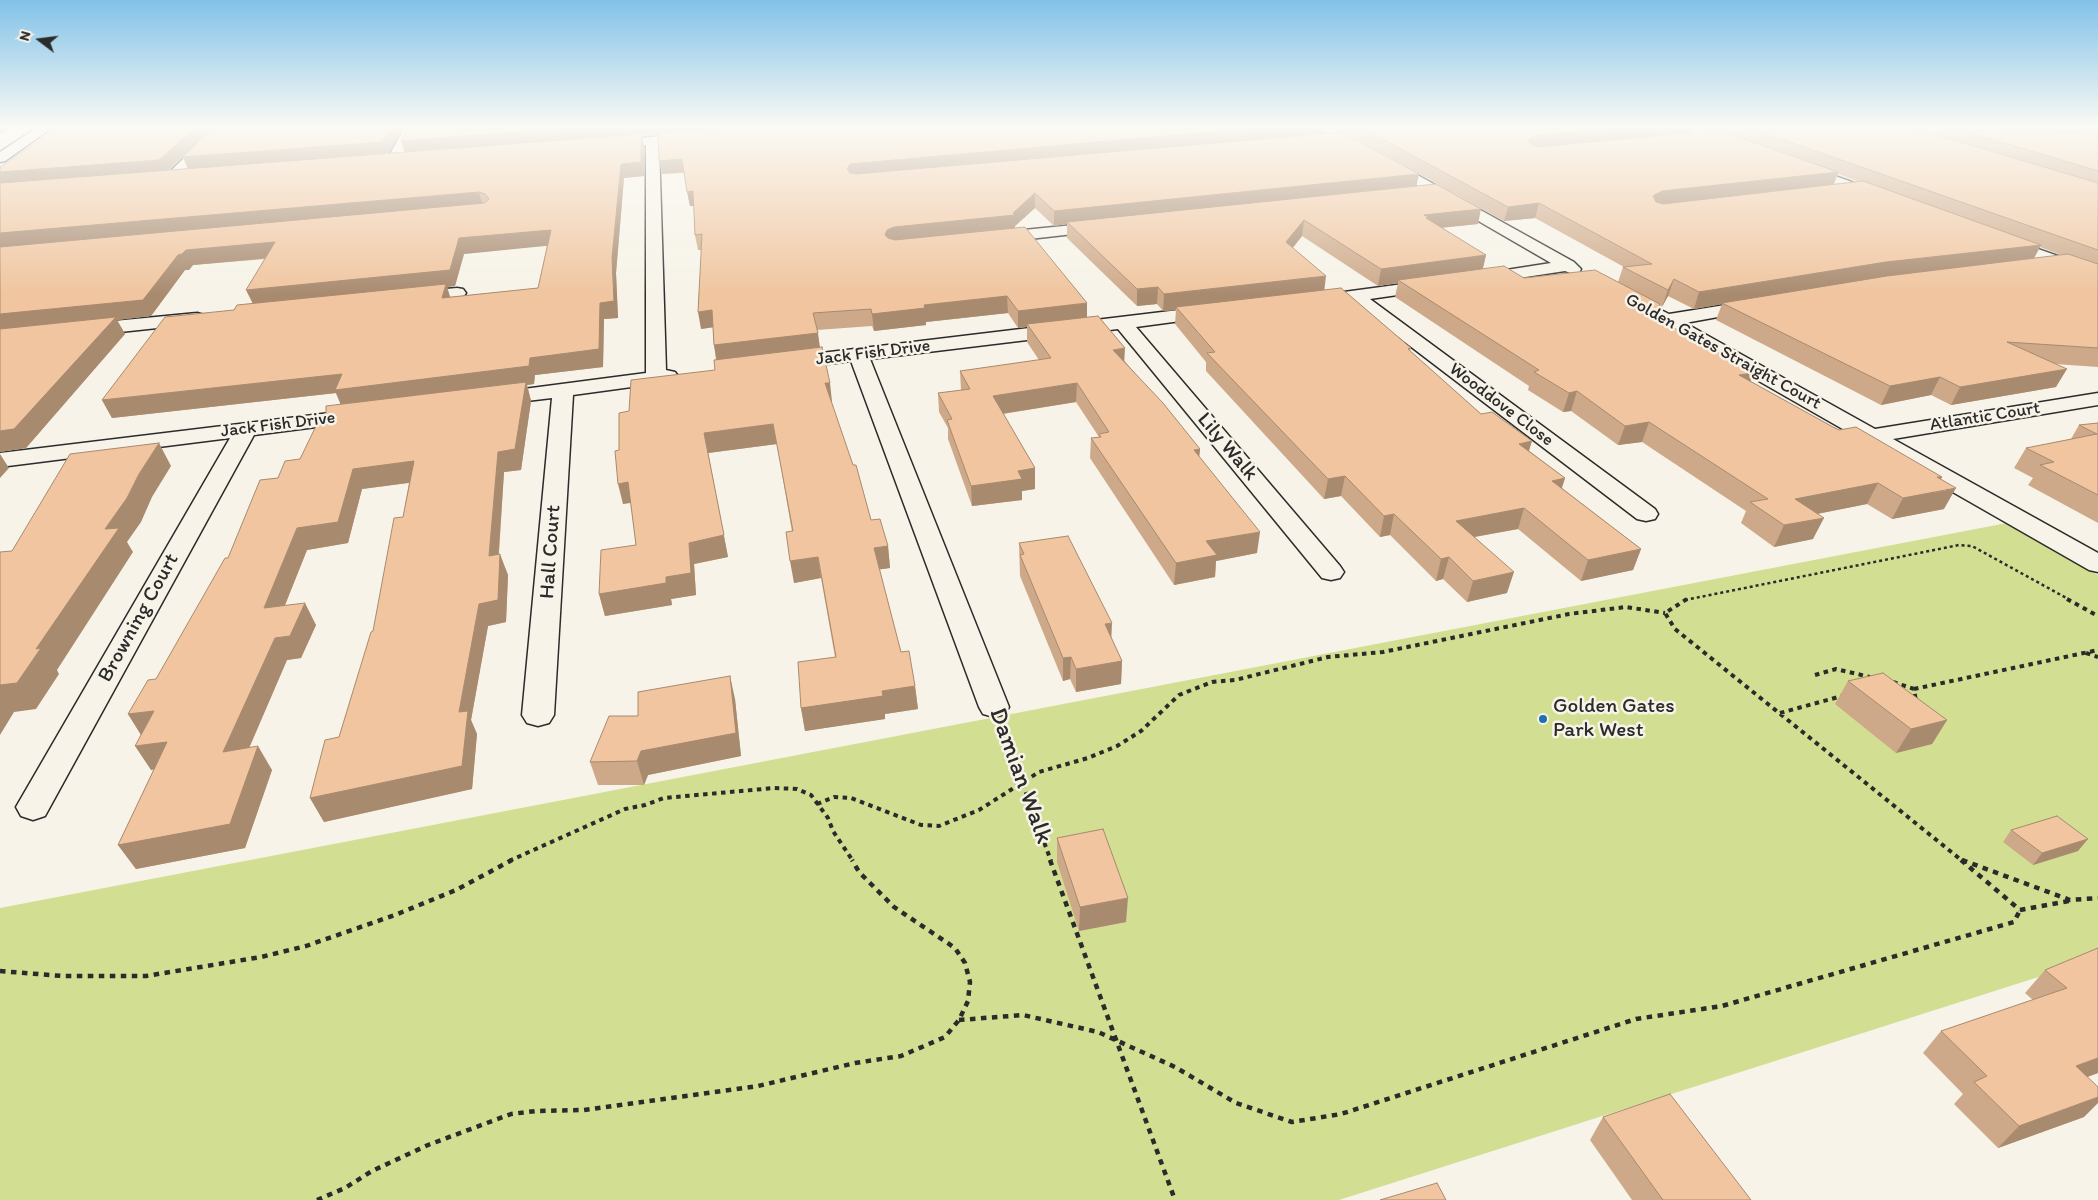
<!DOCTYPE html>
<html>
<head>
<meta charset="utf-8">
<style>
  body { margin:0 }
  #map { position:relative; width:2098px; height:1200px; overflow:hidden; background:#f7f3e8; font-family:Itim,sans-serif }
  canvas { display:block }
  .north { position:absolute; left:15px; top:15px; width:50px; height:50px; -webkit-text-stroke:4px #f7f3e8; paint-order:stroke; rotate:285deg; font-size:14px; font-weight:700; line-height:20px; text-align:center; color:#2b2b2b }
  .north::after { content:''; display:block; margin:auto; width:18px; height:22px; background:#2b2b2b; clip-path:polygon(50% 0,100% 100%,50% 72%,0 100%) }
</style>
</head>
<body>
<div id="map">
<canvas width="2098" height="1200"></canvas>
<div class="north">N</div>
</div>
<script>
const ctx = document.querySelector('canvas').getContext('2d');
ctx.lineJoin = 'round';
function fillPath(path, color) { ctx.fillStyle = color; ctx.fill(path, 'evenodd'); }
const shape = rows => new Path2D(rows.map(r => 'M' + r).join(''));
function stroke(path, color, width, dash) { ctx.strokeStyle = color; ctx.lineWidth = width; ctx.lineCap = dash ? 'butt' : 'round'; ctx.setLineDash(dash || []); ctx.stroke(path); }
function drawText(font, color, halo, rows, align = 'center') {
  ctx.font = font + ' Itim,sans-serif'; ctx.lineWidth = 5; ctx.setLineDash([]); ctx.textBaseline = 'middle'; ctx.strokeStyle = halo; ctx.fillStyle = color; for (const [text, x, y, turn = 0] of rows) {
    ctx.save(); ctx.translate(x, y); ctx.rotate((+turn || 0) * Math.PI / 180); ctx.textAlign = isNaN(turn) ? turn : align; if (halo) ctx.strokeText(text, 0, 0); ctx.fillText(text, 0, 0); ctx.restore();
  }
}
fillPath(shape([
  [2007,523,2098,575,2098,958,1339,1200,0,1200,0,908]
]), '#d2de91');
const minor = shape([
  [38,127,53,127,5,161,0,162,0,152,38,127],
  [217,127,230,127,175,182,165,182,163,179,165,176,217,127],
  [405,127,417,127,398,164,388,164,386,161,405,127],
  [1316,127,1331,127,1574,262,1581,269,1579,273,1573,274,1565,271,1480,284,1474,283,1471,279,1474,275,1551,263,1316,127],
  [1683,127,1702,127,1742,141,1743,144,1742,147,1732,147,1685,130,1683,127],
  [1882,127,1931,127,1975,130,1981,134,1975,138,1888,132,1884,131,1882,127],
  [697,133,702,134,703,137,702,140,659,144,666,370,675,372,678,376,675,380,668,382,573,395,554,715,549,723,538,726,527,723,522,715,552,398,493,405,486,403,482,399,486,395,493,393,646,373,646,145,605,149,598,145,605,141,697,133],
  [1801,164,1883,193,1885,196,1883,199,1873,199,1796,171,1794,168,1801,164],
  [1103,222,1109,224,1111,227,1109,230,994,243,988,241,986,238,988,235,994,233,1103,222],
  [2001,236,2098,270,2098,281,1995,244,1993,241,1995,238,2001,236],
  [1433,280,1439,281,1442,285,1439,289,1370,299,1655,509,1658,514,1655,519,1646,521,1637,519,1351,301,1314,306,1308,305,1305,301,1308,297,1314,296,1433,280],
  [457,288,463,289,466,293,463,297,412,302,406,301,403,297,406,293,412,292,457,288],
  [1625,292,1669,314,1756,300,1762,301,1765,305,1762,309,1685,323,1875,429,2098,393,2098,405,1893,439,2098,553,2098,572,2089,570,1619,301,1616,297,1619,293,1625,292],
  [1212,306,1218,308,1221,312,1218,316,1136,327,1340,566,1344,572,1340,578,1331,580,1322,578,1118,329,870,359,1009,707,1005,714,994,717,983,714,979,707,851,361,788,369,781,367,778,363,781,359,788,357,1212,306],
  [197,313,204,315,206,319,204,323,83,336,76,334,74,330,76,326,83,324,197,313],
  [363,409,371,410,374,415,371,420,254,435,45,816,33,820,21,816,16,807,230,438,0,467,0,453,363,409]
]);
const major = shape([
  [0,127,7,127,0,132,0,127]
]);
stroke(minor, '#2b2b2b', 3);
stroke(major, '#2b2b2b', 3);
stroke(shape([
  [1685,600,1959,545,1972,546,2070,600]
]), '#2b2b2b', 2.5, [3, 3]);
stroke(shape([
  [1687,599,1665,613,1675,629,1960,859,1965,861],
  [2067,599,2098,616],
  [2086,653,2098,657],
  [1815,675,1836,669,1870,677],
  [1893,682,1914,689,1916,701],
  [1914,689,2098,650],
  [1780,713,1842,696],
  [1004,733,1051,861],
  [817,804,834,797,851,798,921,825,939,826,979,810,1039,772,1088,758,1117,746,1141,731,1179,695,1212,682,1235,680,1328,657,1383,652,1569,614,1626,607,1665,613],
  [509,861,625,809,645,805,664,798,774,788,797,789,811,795,828,818,833,831,853,861]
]), '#2b2b2b', 4, [4.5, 4.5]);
stroke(shape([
  [1050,860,1175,1200],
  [1961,860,2020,910],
  [1962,860,2070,900,2098,898],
  [2020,910,2069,901],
  [0,971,62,976,146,976,261,957,306,946,395,915,456,890,512,860],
  [959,1020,1023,1015,1098,1032,1175,1067,1236,1103,1292,1122,1341,1114,1636,1019,1722,1006,2014,922,2020,910],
  [317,1200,345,1188,372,1171,428,1145,511,1114,536,1111,584,1110,758,1086,855,1063,901,1056,945,1037,959,1020,968,1001,970,982,965,963,955,948,894,907,859,872,852,860]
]), '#2b2b2b', 4.5, [5.5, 5.5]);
fillPath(minor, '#f7f3e8');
fillPath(major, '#fedbac');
fillPath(shape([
  [54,127,404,127,388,154,405,152,408,127,1325,127,1324,134,1416,187,1478,224,1442,228,1486,255,1483,269,1524,278,1618,282,1623,267,1624,267,1535,218,1504,221,1335,127,1694,127,1692,133,1716,130,1707,127,1926,127,1924,131,1935,135,1938,127,2098,127,2098,367,2055,364,2056,387,1951,405,1931,395,1881,405,1716,320,1722,304,1694,309,1668,296,1662,307,1660,305,1655,317,1754,373,1750,381,1833,427,1941,480,1944,509,1892,519,1867,504,1817,514,1813,539,1774,547,1741,523,1746,511,1642,442,1618,445,1571,411,1563,412,1528,390,1529,386,1395,297,1398,283,1378,286,1302,236,1293,248,1324,290,1411,348,1410,351,1481,414,1565,478,1562,488,1641,549,1633,570,1581,581,1518,529,1475,537,1507,593,1467,602,1443,579,1436,581,1390,535,1380,537,1341,496,1324,499,1206,371,1206,362,1175,324,1176,310,1163,311,1157,304,1137,306,1067,238,1067,224,1054,226,1035,208,1015,226,1015,228,1087,317,1200,449,1199,457,1257,553,1216,561,1215,577,1174,585,1090,458,1091,438,1099,437,1076,402,1003,414,1035,468,1035,489,1022,491,1022,500,972,506,948,439,948,428,939,412,938,393,961,390,960,371,1039,360,1027,342,1027,327,1018,328,1008,313,926,322,926,325,874,331,872,326,817,330,820,347,832,402,831,402,871,520,888,546,890,568,879,569,901,652,915,686,918,709,885,714,885,719,805,731,801,708,835,657,821,578,794,583,792,532,777,444,708,453,728,557,694,564,696,595,671,599,672,605,605,616,599,594,636,545,631,503,623,504,619,450,629,411,715,370,716,360,714,345,713,327,701,329,702,250,698,250,695,235,694,206,690,206,684,173,662,174,659,161,658,134,642,135,644,147,644,176,624,178,616,273,618,318,604,319,603,367,535,375,534,384,527,385,531,401,521,470,504,472,499,554,508,575,506,622,488,626,471,720,477,734,472,789,324,822,310,798,339,737,373,631,403,517,409,483,362,489,348,543,307,550,285,605,316,625,301,658,287,660,249,748,272,770,245,848,136,869,118,845,154,769,151,770,141,735,128,714,156,679,228,558,278,478,300,459,341,404,336,393,112,418,102,400,234,310,252,303,265,259,193,265,189,270,185,270,151,316,117,320,125,334,26,448,0,452,0,167,51,133],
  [196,145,183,157,188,169,168,170],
  [1838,174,1857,181,1834,184],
  [547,245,538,288,450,297,447,287,455,286,464,254],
  [2040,247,2061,255,2034,258],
  [2098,423,2098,523,2028,485,2033,478,2014,468,2026,448,2071,439,2079,425],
  [1019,543,1111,638,1122,661,1121,684,1076,692,1070,679,1063,681,1020,576],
  [1848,681,1947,720,1932,744,1896,753,1835,704],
  [735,699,741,756,648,775,644,785,598,785,590,762,638,716],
  [2011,830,2078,851,2033,865,2003,842],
  [1057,838,1126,922,1079,931,1057,862],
  [2098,948,2098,1073,2087,1077,2084,1117,1998,1148,1954,1104,1963,1094,1923,1053,1941,1031,2033,1000,2025,993,2045,970],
  [1603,1117,1751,1200,1632,1200,1590,1140]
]), '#cea989');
fillPath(shape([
  [196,127,215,127,165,173,0,186,0,172],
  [392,127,404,127,387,155,189,171,183,157],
  [581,127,746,127,642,135,644,147,644,176,624,178,616,273,618,318,604,319,603,367,535,375,534,384,527,385,531,401,521,470,504,472,497,577,489,556,498,452,342,408,336,393,112,418,102,400,342,374,530,358,600,303,612,258,405,154,401,141],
  [1266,127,1325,127,1324,135,852,177,847,169,850,164],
  [1628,127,1694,127,1692,134,1526,152,1529,139,1537,135],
  [682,159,685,172,662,174,659,161],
  [1838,172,1833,186,1658,205,1653,196,1662,191],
  [1419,174,1416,188,1067,222,1067,224,1054,226,1054,211],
  [693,191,696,206,690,206,687,192],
  [479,192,483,206,0,249,0,233],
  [1035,193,1035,208,1015,226,1015,230,888,245,885,235,887,230,894,227,1013,213],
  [1539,203,1535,218,1504,221,1508,207],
  [1481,209,1478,224,1426,229,1424,215],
  [1304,220,1302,236,1284,258,1286,242],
  [551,230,555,245,464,254,455,286,447,287,451,300,254,306,246,290,459,238],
  [275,242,281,257,193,265,189,270,185,270,151,316,117,320,125,334,26,448,0,452,0,314,178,255,186,250],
  [2041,245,2033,260,1879,278,1694,309,1699,292,1886,262],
  [1486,255,1482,271,1398,280,1398,283,1378,286,1381,269],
  [1326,276,1324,293,1176,307,1176,310,1163,311,1164,294],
  [1674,279,1668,296,1662,307,1668,290],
  [1158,287,1157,304,1137,306,1137,289],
  [1007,296,1008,313,926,322,926,325,874,331,872,314,924,305],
  [1087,303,1087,320,1027,324,1027,327,1018,328,1018,311],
  [1660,304,1654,322,1653,316],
  [712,310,715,327,701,329,698,312],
  [818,333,820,350,717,362,714,345],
  [1125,348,1124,366,1113,350],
  [2067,369,2056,387,1951,405,1960,387],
  [1754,373,1746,392,1739,375],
  [1940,377,1931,395,1881,405,1890,386],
  [825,383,830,383,832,402,827,402],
  [1077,383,1076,402,994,415,993,396],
  [1577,391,1571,411,1563,412,1569,393],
  [1649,422,1642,442,1618,445,1625,426],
  [773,424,777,444,708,453,728,557,694,564,696,595,671,599,672,605,605,616,599,594,666,577,689,543,704,433],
  [1532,441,1526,461,1519,444],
  [159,443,171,466,152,497,141,522,127,542,133,552,57,670,59,674,36,709,14,712,0,735,0,685,36,649,105,529,139,474],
  [1200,449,1198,469,1194,450],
  [0,454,9,468,0,478],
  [414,461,422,481,362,489,348,543,307,550,275,630,264,608,297,528,353,469],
  [1035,468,1035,489,1022,491,1022,500,972,506,971,486,1018,471],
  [1345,476,1341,496,1324,499,1328,479],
  [1937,477,1942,477,1934,493,1956,488,1944,509,1892,519,1903,498],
  [1565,478,1558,499,1552,481],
  [628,482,633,502,623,504,618,484],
  [1878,483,1867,504,1786,520,1795,499],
  [1524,508,1518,529,1451,541,1456,521],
  [1394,514,1390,535,1380,537,1384,516],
  [1824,518,1813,539,1774,547,1784,525],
  [1260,532,1257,553,1216,561,1215,577,1174,585,1176,563,1206,541],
  [888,546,890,568,876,570,874,548],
  [1641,549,1633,570,1581,581,1588,560],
  [500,554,508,575,506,622,488,626,471,720,477,734,472,789,324,822,310,798,459,712,479,604],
  [818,557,821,578,794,583,790,561],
  [1449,557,1443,579,1436,581,1441,559],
  [1514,572,1507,593,1467,602,1473,581],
  [305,603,316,625,301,658,287,660,237,776,223,752,275,638],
  [1112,623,1111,645,1105,624],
  [1071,657,1070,679,1063,681,1063,658],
  [1122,661,1121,684,1076,692,1076,669],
  [730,676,735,699,741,756,648,775,644,785,637,761,641,751],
  [915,686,918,709,885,714,885,719,805,731,801,708,882,691],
  [154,711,143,738,128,714],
  [1947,720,1932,744,1896,753,1911,729],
  [167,742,182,765,151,770,135,746],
  [258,746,272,770,245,848,136,869,118,845],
  [2088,839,2078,851,2033,865,2042,853],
  [1128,898,1126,922,1079,931,1080,907],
  [2098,1058,2098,1073,2054,1089,2076,1066],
  [2098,1097,2098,1103,2084,1117,1998,1148,2019,1126]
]), '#a88a6f');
const building = shape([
  [54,127,196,127,159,160,0,172,0,167,55,130,49,130,54,127],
  [214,127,392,127,382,142,183,157,214,127],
  [408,127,581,127,401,141,408,127],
  [732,127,1266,127,850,164,847,169,850,173,856,174,1342,132,1419,174,1054,211,1035,193,1013,213,1015,215,894,227,887,230,885,235,888,238,895,240,1025,227,1087,303,1018,311,1007,296,924,305,925,308,872,314,871,309,813,313,818,333,714,345,712,310,698,312,702,234,695,235,693,191,687,192,682,159,659,161,658,133,732,127],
  [1360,127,1628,127,1537,135,1529,139,1529,143,1537,147,1719,130,1838,172,1662,191,1653,196,1656,202,1663,204,1863,181,2041,245,1886,262,1699,292,1674,279,1668,290,1623,267,1652,264,1539,203,1508,207,1360,127],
  [1747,127,1910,127,2098,183,2098,250,1747,127],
  [1951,127,1985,127,2098,135,2098,171,1951,127],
  [641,134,641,162,621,164,612,258,614,301,600,303,599,349,530,358,529,366,335,390,342,374,102,400,165,317,234,310,237,305,446,284,442,298,538,288,551,230,459,238,450,270,246,290,275,242,186,250,182,254,178,255,143,300,0,314,0,247,484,203,489,199,485,194,479,192,0,233,0,183,641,134],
  [1436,184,1481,209,1424,215,1429,217,1426,218,1486,255,1381,269,1304,220,1286,242,1326,276,1164,294,1158,287,1137,289,1067,222,1436,184],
  [2068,254,2098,264,2098,348,2007,342,2067,369,1960,387,1940,377,1890,386,1722,303,1887,276,2068,254],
  [1504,266,1524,278,1595,270,1660,304,1653,316,1754,373,1739,375,1833,427,1839,430,1856,427,1942,477,1937,477,1956,488,1903,498,1878,483,1795,499,1824,518,1784,525,1750,502,1768,499,1649,422,1625,426,1577,391,1569,393,1534,372,1539,370,1398,280,1504,266],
  [1341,288,1411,348,1408,349,1481,414,1492,412,1532,441,1519,444,1565,478,1552,481,1641,549,1588,560,1524,508,1456,521,1514,572,1473,581,1449,557,1441,559,1394,514,1384,516,1345,476,1328,479,1207,353,1215,352,1176,307,1341,288],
  [1098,316,1125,348,1113,350,1163,403,1200,449,1194,450,1260,532,1206,541,1217,555,1176,563,1091,438,1101,437,1099,434,1109,432,1077,383,993,396,1035,468,1018,471,1022,479,971,486,947,420,952,419,938,393,970,389,960,371,1051,358,1027,324,1098,316],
  [116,317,14,429,0,431,0,329,116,317],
  [822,347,830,383,825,383,853,465,856,465,871,520,880,519,888,546,874,548,901,652,909,651,915,686,882,691,883,696,801,708,798,662,836,657,818,557,790,561,786,532,793,531,773,424,704,433,724,535,689,543,691,573,666,577,666,583,599,594,601,550,636,545,628,482,618,484,615,451,619,450,619,413,629,411,631,380,715,370,714,360,822,347],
  [526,382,515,449,498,452,489,556,500,554,498,600,479,604,459,712,468,711,462,766,310,798,325,740,339,737,371,632,373,631,394,518,403,517,414,461,353,469,338,522,297,528,264,608,305,603,290,636,275,638,223,752,258,746,230,824,118,845,167,742,135,746,154,711,128,714,148,680,156,679,225,558,228,558,260,480,278,478,285,461,300,459,316,426,326,425,326,406,526,382],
  [2098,423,2098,495,2040,465,2054,462,2026,448,2097,434,2079,425,2098,423],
  [159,443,139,474,127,498,105,529,119,528,36,649,41,648,17,683,0,685,0,552,12,551,70,454,159,443],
  [1068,536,1112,623,1105,624,1122,661,1076,669,1071,657,1063,658,1020,555,1024,554,1019,543,1068,536],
  [1883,673,1947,720,1911,729,1848,681,1883,673],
  [730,676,736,733,641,751,637,761,590,762,609,716,638,716,638,692,730,676],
  [2057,816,2088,839,2042,853,2011,830,2057,816],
  [1103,829,1128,898,1080,907,1057,838,1103,829],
  [2098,948,2098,1058,2076,1066,2098,1087,2098,1097,2019,1126,1974,1082,1987,1076,1941,1031,2067,988,2045,970,2098,948],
  [1670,1094,1751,1200,1663,1200,1603,1117,1670,1094],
  [1437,1183,1446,1200,1380,1200,1437,1183]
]);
fillPath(building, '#f0c59f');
stroke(building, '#a88a6f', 1);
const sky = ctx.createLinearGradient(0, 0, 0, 295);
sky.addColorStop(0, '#82c2e8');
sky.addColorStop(0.43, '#fbfaf5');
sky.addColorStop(1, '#fbfaf500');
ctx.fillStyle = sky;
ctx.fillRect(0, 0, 2098, 295);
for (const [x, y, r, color] of [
  [1543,719,5,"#1f6fb2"]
]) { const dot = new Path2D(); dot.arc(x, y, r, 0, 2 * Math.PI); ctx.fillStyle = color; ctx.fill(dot); stroke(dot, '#f7f3e8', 2); }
drawText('18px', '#2b2b2b', '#f7f3e8', [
  ["Golden Gates Straight Court",1723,352,29],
  ["Jack Fish Drive",873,353,-7],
  ["Wooddove Close",1501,405,37],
  ["Atlantic Court",1985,417,-9],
  ["Jack Fish Drive",278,425,-7]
]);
drawText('21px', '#2b2b2b', '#f7f3e8', [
  ["Lily Walk",1227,447,50],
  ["Hall Court",551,552,-86],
  ["Browning Court",139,618,-61]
]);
drawText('21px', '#2b2b2b', '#f7f3e8', [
  ["Golden Gates",1553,707],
  ["Park West",1553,731]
], 'left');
drawText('25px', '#2b2b2b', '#f7f3e8', [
  ["Damian Walk",1020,776,70]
]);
</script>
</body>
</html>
